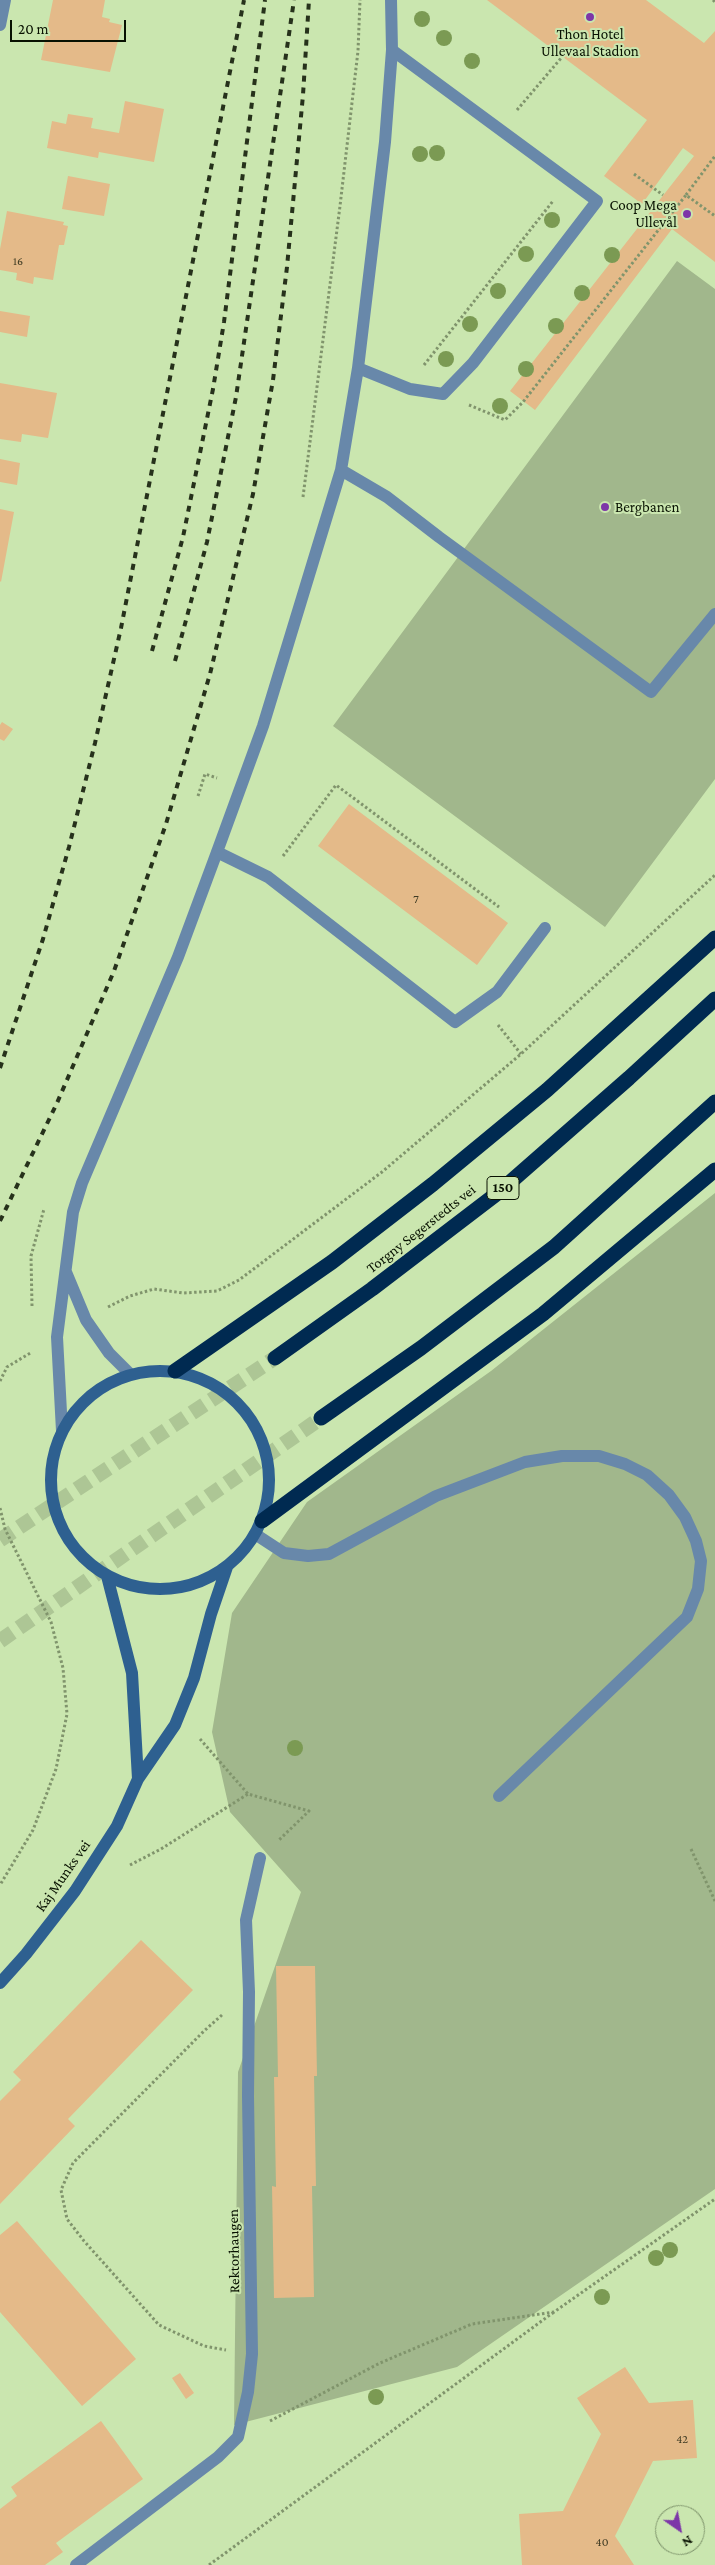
<!DOCTYPE html>
<html>
<head>
<meta charset="utf-8">
<style>
  body { margin:0 }
  #map { position:relative; width:715px; height:2565px; overflow:hidden; background:#cae6af; font-family:"Crimson Pro",serif }
  canvas { display:block }
  .north { position:absolute; left:655px; top:2505px; width:50px; height:50px; box-sizing:border-box; background:#cae6af; border:1px solid #7c9169; border-radius:50%; rotate:147deg; font-size:14px; font-weight:700; line-height:20px; text-align:center; color:#081101 }
  .north::after { content:''; display:block; margin:auto; width:18px; height:22px; background:#7d36a8; clip-path:polygon(50% 0,100% 100%,50% 72%,0 100%) }
  .scale { position:absolute; left:10px; top:20px; width:116px; height:22px; box-sizing:border-box; border:2px solid #081101; border-top:0; padding-left:6px; font-size:15px; line-height:18px; white-space:nowrap; color:#081101; -webkit-text-stroke:4px #cae6af; paint-order:stroke }
</style>
</head>
<body>
<div id="map">
<canvas width="715" height="2565"></canvas>
<div class="north">N</div>
<div class="scale">20 m</div>
</div>
<script>
const ctx = document.querySelector('canvas').getContext('2d');
ctx.lineJoin = 'round';
function fillPath(path, color) { ctx.fillStyle = color; ctx.fill(path, 'evenodd'); }
const shape = rows => new Path2D(rows.map(r => 'M' + r).join(''));
function stroke(path, color, width, dash) { ctx.strokeStyle = color; ctx.lineWidth = width; ctx.lineCap = dash ? 'butt' : 'round'; ctx.setLineDash(dash || []); ctx.stroke(path); }
function drawText(font, color, halo, rows, align = 'center') {
  ctx.font = font + ' "Crimson Pro",serif'; ctx.lineWidth = 4; ctx.setLineDash([]); ctx.textBaseline = 'middle'; ctx.strokeStyle = halo; ctx.fillStyle = color; for (const [text, x, y, turn = 0] of rows) {
    ctx.save(); ctx.translate(x, y); ctx.rotate((+turn || 0) * Math.PI / 180); ctx.textAlign = isNaN(turn) ? turn : align; if (halo) ctx.strokeText(text, 0, 0); ctx.fillText(text, 0, 0); ctx.restore();
  }
}
fillPath(shape([
  [677,261,715,289,715,779,605,927,333,726],
  [715,1193,715,2189,457,2367,234,2425,238,2072,301,1892,230,1812,212,1732,232,1613,307,1502,491,1371]
]), '#a1b78c');
fillPath(shape([
  [53,0,105,0,102,17,110,19,109,22,122,25,110,72,41,60],
  [487,0,646,0,704,43,715,31,715,262,672,229,535,410,510,391,694,156,683,148,642,204,604,176,647,120],
  [125,101,164,109,154,162,99,152,98,158,47,148,52,121,66,124,68,114,93,118,91,128,119,133],
  [68,176,110,184,104,216,62,209],
  [7,211,64,222,63,225,68,226,64,245,59,245,53,280,34,277,33,284,16,280,17,273,0,270,0,249],
  [0,311,30,316,27,337,0,332],
  [0,383,57,393,48,438,22,434,21,442,0,439],
  [0,459,20,463,17,485,0,482],
  [0,509,14,512,1,582,0,581],
  [2,722,13,729,4,741,0,739,0,725],
  [349,804,508,923,477,965,318,846],
  [141,1940,193,1990,68,2119,75,2126,0,2204,0,2101,21,2080,13,2072],
  [276,1966,315,1966,317,2076,314,2076,316,2186,312,2186,314,2297,274,2298,272,2186,276,2187,274,2077,278,2077],
  [17,2221,136,2359,82,2406,0,2312,0,2235],
  [625,2367,649,2403,693,2400,697,2458,653,2461,615,2536,634,2565,522,2565,519,2514,563,2511,601,2434,577,2398],
  [180,2373,194,2393,186,2399,172,2378],
  [101,2421,143,2479,56,2543,63,2552,45,2565,0,2565,0,2509,17,2496,11,2487]
]), '#e4ba89');
stroke(shape([
  [0,1540,275,1358],
  [0,1641,321,1418]
]), '#adc695', 15, [15, 8]);
stroke(shape([
  [713,0,715,2],
  [517,110,562,57],
  [634,174,663,195],
  [686,195,715,156],
  [424,365,553,201],
  [469,405,505,420,523,402,686,195,715,216],
  [303,497,340,206,358,51,360,0],
  [198,796,205,774,217,778],
  [283,856,336,785,499,907],
  [498,1025,521,1054],
  [32,1306,31,1256,44,1209],
  [108,1307,130,1296,154,1289,183,1293,217,1291,239,1280,382,1172,521,1054,715,875],
  [0,1381,7,1367,32,1352],
  [0,1508,5,1529,51,1622,63,1668,67,1714,56,1769,33,1830,0,1885],
  [200,1739,248,1794,309,1811,278,1841],
  [691,1849,715,1901],
  [130,1865,161,1849,248,1794],
  [222,2015,204,2031,73,2163,61,2190,67,2219,84,2241,159,2325,204,2346,226,2350],
  [270,2421,380,2363,472,2324,554,2312,715,2199],
  [209,2565,554,2312]
]), '#80946c', 3, [2.5, 2.5]);
stroke(shape([
  [358,368,410,389,443,394,473,363,597,201,392,50],
  [341,470,387,497,439,537,651,692,715,614],
  [217,852,268,877,455,1022,497,992,545,928],
  [66,1272,86,1320,109,1353,130,1374],
  [62,1431,57,1337,73,1212,82,1183,178,957,217,852,263,726,341,470,358,368,385,142,392,50,391,0],
  [255,1534,284,1553,308,1556,329,1554,436,1496,525,1462,562,1456,599,1456,625,1464,647,1475,669,1495,685,1517,696,1541,701,1561,698,1589,687,1617,499,1796]
]), '#6888aa', 12);
stroke(shape([
  [0,25,5,0],
  [76,2565,218,2457,238,2437,248,2392,252,2354,248,2096,249,1992,246,1920,260,1858]
]), '#6888aa', 12);
stroke(shape([
  '51 1480a109 109 0 1 1 218 0a109 109 0 1 1-218 0Z',
  [107,1576,132,1673,138,1779],
  [0,1983,26,1954,75,1891,117,1826,138,1779,175,1725,194,1678,211,1614,227,1567]
]), '#2e6090', 12);
stroke(shape([
  [275,1358,372,1289,499,1192,629,1078,715,999],
  [175,1371,332,1262,433,1184,547,1090,715,938],
  [321,1418,421,1348,554,1247,715,1102],
  [262,1521,543,1314,715,1170]
]), '#002a51', 15);
stroke(shape([
  [152,651,183,537,213,389,224,322,265,0],
  [175,661,207,542,236,397,294,0],
  [0,1068,43,939,69,847,95,743,121,628,244,0],
  [0,1221,57,1103,114,971,166,824,210,674,253,494,273,380,287,267,303,95,309,0]
]), '#26311b', 4, [6, 6]);
ctx.fillStyle = '#7b9a53';
for (const [x, y] of [
  [422,19],
  [444,38],
  [472,61],
  [437,153],
  [420,154],
  [552,220],
  [526,254],
  [612,255],
  [498,291],
  [582,293],
  [470,324],
  [556,326],
  [446,359],
  [526,369],
  [500,406],
  [295,1748],
  [670,2250],
  [656,2258],
  [602,2297],
  [376,2397]
]) { ctx.beginPath(); ctx.arc(x, y, 8, 0, 2 * Math.PI); ctx.fill(); }
for (const [x, y, r, color] of [
  [590,17,5,"#7d36a8"],
  [687,214,5,"#7d36a8"],
  [605,507,5,"#7d36a8"]
]) { const dot = new Path2D(); dot.arc(x, y, r, 0, 2 * Math.PI); ctx.fillStyle = color; ctx.fill(dot); stroke(dot, '#cae6af', 2); }
drawText('12px', '#3f3b23', null, [
  ["16",18,261],
  ["7",416,899],
  ["42",682,2439],
  ["40",602,2542]
]);
for (const [x, y, w] of [
  [503,1188,32]
]) { const box = new Path2D(); box.roundRect(x - w / 2, y - 11.5, w, 23, 4); ctx.fillStyle = '#cae6af'; ctx.fill(box); stroke(box, '#081101', 1); }
drawText('bold 14px', '#081101', null, [
  ["150",503,1188]
]);
drawText('15px', '#081101', '#cae6af', [
  ["Thon Hotel",590,34],
  ["Ullevaal Stadion",590,51],
  ["Coop Mega",677,205,"right"],
  ["Ullevål",677,222,"right"],
  ["Bergbanen",615,507,"left"]
]);
drawText('15px', '#081101', '#cae6af', [
  ["Torgny Segerstedts vei",421,1229,-38],
  ["Kaj Munks vei",63,1876,-55],
  ["Rektorhaugen",234,2251,-91]
]);
</script>
</body>
</html>
